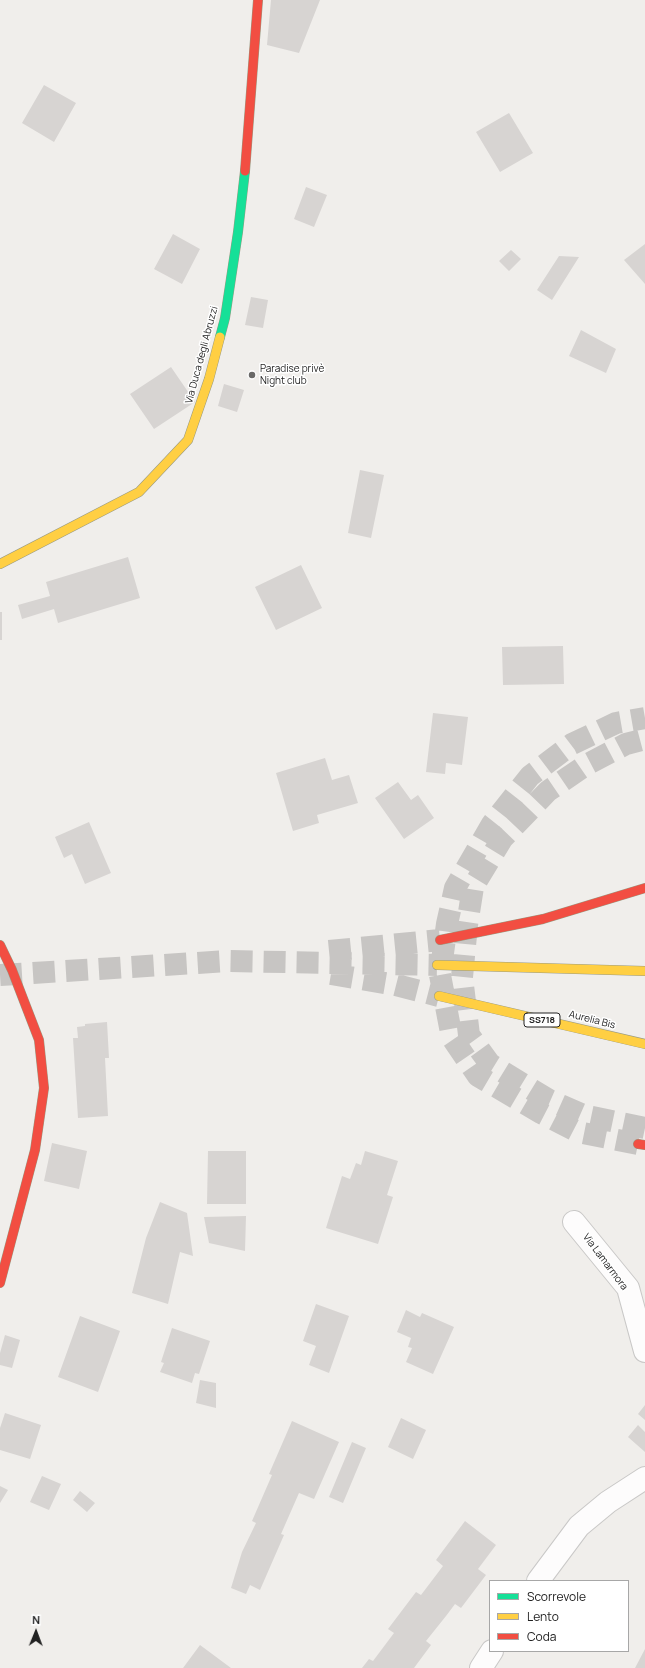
<!DOCTYPE html>
<html>
<head>
<meta charset="utf-8">
<style>
  body { margin:0 }
  #map { position:relative; width:645px; height:1668px; overflow:hidden; background:#f0eeeb; font-family:Manrope,sans-serif }
  canvas { display:block }
  .legend { position:absolute; left:489px; top:1580px; width:140px; height:72px; box-sizing:border-box; background:#fff; border:1px solid #a7a7a7; margin:0; padding:5px 7px; list-style:none; font-size:12px; color:#222 }
  .legend li { display:flex; align-items:center; gap:8px; height:20px }
  .legend b { width:20px; border:1px solid #a7a7a7 }
  .north { position:absolute; left:16px; top:1612px; width:40px; height:40px; -webkit-text-stroke:3px #fff; paint-order:stroke; rotate:1deg; font-size:11px; font-weight:700; line-height:16px; text-align:center; color:#222 }
  .north::after { content:''; display:block; margin:auto; width:14px; height:18px; background:#222; clip-path:polygon(50% 0,100% 100%,50% 72%,0 100%) }
</style>
</head>
<body>
<div id="map">
<canvas width="645" height="1668"></canvas>
<ul class="legend">
<li><b style="height:5px;background:#16e098"></b>Scorrevole</li>
<li><b style="height:5px;background:#ffcf43"></b>Lento</li>
<li><b style="height:5px;background:#f24e42"></b>Coda</li>
</ul>
<div class="north">N</div>
</div>
<script>
const ctx = document.querySelector('canvas').getContext('2d');
ctx.lineJoin = 'round';
function fillPath(path, color) { ctx.fillStyle = color; ctx.fill(path, 'evenodd'); }
const shape = rows => new Path2D(rows.map(r => 'M' + r).join(''));
function stroke(path, color, width, dash) { ctx.strokeStyle = color; ctx.lineWidth = width; ctx.lineCap = dash ? 'butt' : 'round'; ctx.setLineDash(dash || []); ctx.stroke(path); }
function drawText(font, color, halo, rows, align = 'center') {
  ctx.font = font + ' Manrope,sans-serif'; ctx.lineWidth = 3; ctx.setLineDash([]); ctx.textBaseline = 'middle'; ctx.strokeStyle = halo; ctx.fillStyle = color; for (const [text, x, y, turn = 0] of rows) {
    ctx.save(); ctx.translate(x, y); ctx.rotate((+turn || 0) * Math.PI / 180); ctx.textAlign = isNaN(turn) ? turn : align; if (halo) ctx.strokeText(text, 0, 0); ctx.fillText(text, 0, 0); ctx.restore();
  }
}
fillPath(shape([
  [271,0,320,0,299,53,267,45],
  [44,85,76,103,54,142,22,123],
  [509,113,533,153,500,172,476,132],
  [306,187,327,195,314,227,294,219],
  [173,234,200,249,182,284,154,269],
  [645,244,645,284,624,260],
  [511,250,521,259,509,271,499,261],
  [559,256,579,257,552,300,537,290],
  [251,297,268,300,263,328,245,325],
  [581,330,616,349,606,373,569,356],
  [171,367,195,402,154,429,130,394],
  [224,384,244,390,237,412,218,406],
  [360,470,384,475,371,538,348,533],
  [128,557,140,598,58,623,54,609,22,619,18,605,50,596,46,582],
  [301,565,322,608,276,630,255,587],
  [0,612,2,612,2,640,0,640],
  [563,646,564,684,503,685,502,647],
  [433,713,468,717,462,765,446,763,445,774,426,772],
  [325,758,332,780,349,775,358,803,317,815,319,823,293,831,276,773],
  [398,782,411,800,418,795,434,818,404,839,375,798],
  [89,822,111,873,85,884,72,854,64,858,55,837],
  [107,1022,109,1058,105,1058,108,1116,78,1118,73,1038,78,1038,77,1027,85,1026,85,1024],
  [52,1143,87,1151,79,1189,44,1181],
  [208,1151,246,1151,246,1204,207,1204],
  [365,1151,398,1161,387,1195,393,1197,378,1244,326,1228,342,1176,350,1179,356,1163,361,1165],
  [160,1202,187,1213,193,1256,180,1252,168,1304,132,1293,146,1238],
  [246,1216,245,1251,209,1243,204,1217],
  [316,1304,349,1316,329,1373,309,1365,316,1346,303,1341],
  [406,1310,420,1317,422,1313,454,1327,433,1374,406,1362,412,1348,408,1347,411,1338,397,1332],
  [80,1316,120,1331,98,1392,58,1377],
  [172,1328,210,1341,199,1374,195,1373,192,1383,160,1372,164,1363,161,1362],
  [5,1335,20,1340,12,1368,0,1365,0,1353],
  [200,1380,216,1383,216,1408,196,1403],
  [645,1405,645,1420,638,1414],
  [5,1413,41,1425,30,1459,0,1450,0,1428],
  [401,1418,426,1430,413,1459,388,1447],
  [292,1421,339,1442,314,1499,299,1493,281,1534,284,1535,260,1590,250,1585,246,1594,231,1588,242,1552,256,1523,252,1521,272,1475,269,1474],
  [638,1425,645,1432,645,1452,628,1437],
  [352,1442,366,1448,343,1503,329,1497],
  [42,1476,61,1484,49,1510,30,1502],
  [0,1486,8,1490,0,1503],
  [80,1491,95,1503,87,1512,73,1500],
  [465,1521,496,1545,478,1569,486,1575,461,1608,455,1604,446,1616,426,1641,431,1645,414,1668,362,1668,369,1659,373,1661,394,1633,388,1629,416,1592,421,1595,443,1566,436,1560],
  [200,1645,231,1668,183,1668],
  [645,1649,645,1668,635,1668]
]), '#d7d4d2');
stroke(shape([
  [329,951,440,940],
  [331,974,396,985,439,996],
  [0,975,229,961,437,965],
  [645,1128,583,1115,549,1100,490,1064,469,1035,462,977,467,925,473,887,502,839,548,791,586,765,626,744,645,739],
  [638,1144,578,1132,541,1113,478,1076,452,1038,440,975,447,924,455,888,492,824,530,776,572,744,616,723,645,718]
]), '#c7c5c3', 22, [22, 11]);
const street = shape([
  [574,1222,628,1288,645,1351],
  [538,1581,579,1526,608,1502,645,1478],
  [481,1668,492,1651]
]);
const fast = shape([
  [220,337,225,318,238,232,245,171]
]);
const slow = shape([
  [0,564,139,492,188,440,209,379,220,337],
  [437,965,645,971],
  [439,996,645,1044]
]);
const jam = shape([
  [245,171,258,0],
  [440,940,543,919,645,888],
  [0,945,12,970,39,1040,44,1088,35,1150,0,1283],
  [638,1144,645,1145]
]);
stroke(street, '#c9c8c7', 24);
stroke(fast, '#999a82', 10);
stroke(slow, '#999a82', 10);
stroke(jam, '#999a82', 10);
stroke(street, '#fdfcfc', 22);
stroke(fast, '#16e098', 9);
stroke(slow, '#ffcf43', 9);
stroke(jam, '#f24e42', 9);
for (const [x, y, r, color] of [
  [252,375,4,"#6a6968"]
]) { const dot = new Path2D(); dot.arc(x, y, r, 0, 2 * Math.PI); ctx.fillStyle = color; ctx.fill(dot); stroke(dot, '#fff', 1.5); }
for (const [x, y, w] of [
  [542,1020,36]
]) { const box = new Path2D(); box.roundRect(x - w / 2, y - 7, w, 14, 3); ctx.fillStyle = '#fff'; ctx.fill(box); stroke(box, '#222', 1); }
drawText('bold 9px', '#222', null, [
  ["SS718",542,1020]
]);
drawText('10px', '#222', '#fff', [
  ["Via Duca degli Abruzzi",202,355,-75],
  ["Aurelia Bis",592,1020,14],
  ["Via Lamarmora",605,1262,53]
]);
drawText('10px', '#222', '#fff', [
  ["Paradise privè",260,369],
  ["Night club",260,381]
], 'left');
</script>
</body>
</html>
